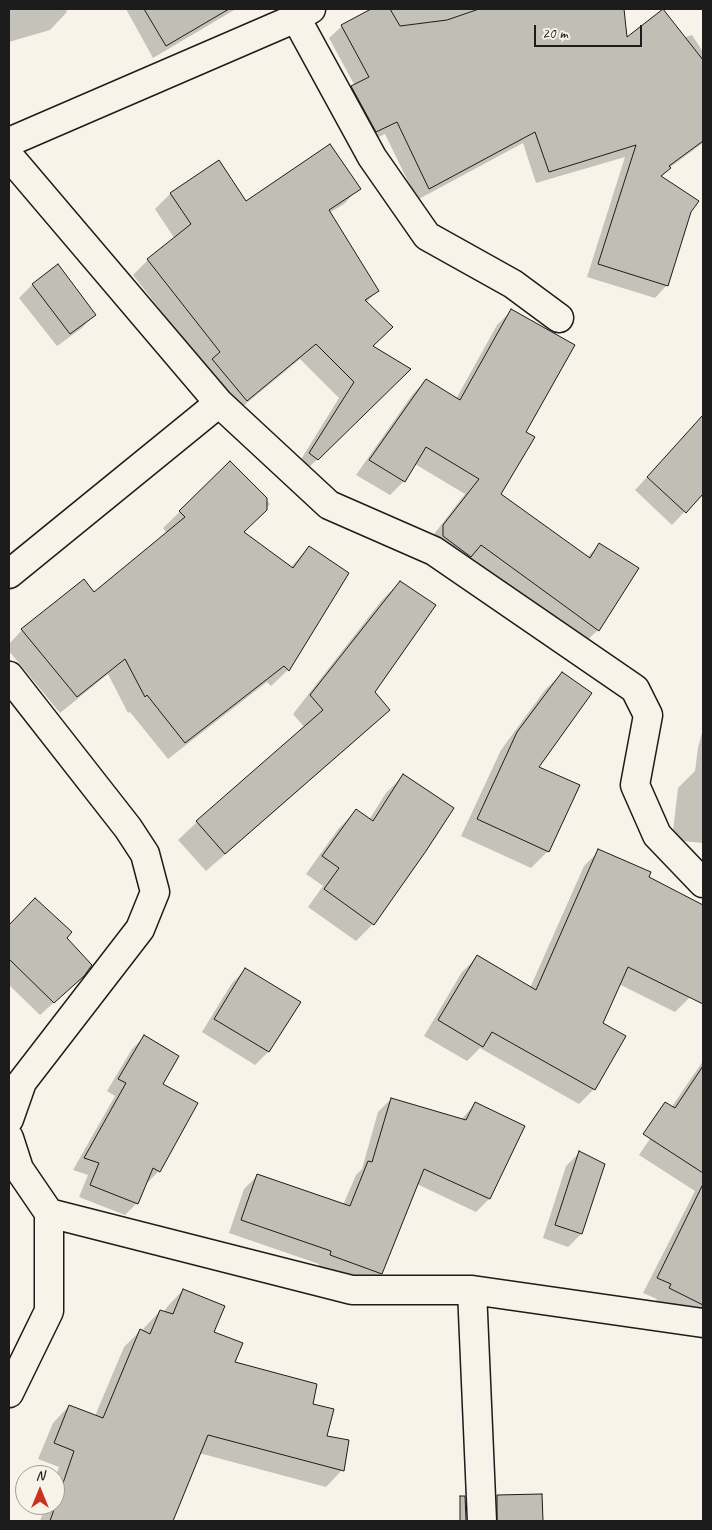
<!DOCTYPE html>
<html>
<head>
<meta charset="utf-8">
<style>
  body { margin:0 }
  #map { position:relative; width:712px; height:1530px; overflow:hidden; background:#f7f3e8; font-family:Caveat,sans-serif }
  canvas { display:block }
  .frame { position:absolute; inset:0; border:10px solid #1c1c1c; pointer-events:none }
  .north { position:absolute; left:15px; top:1465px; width:50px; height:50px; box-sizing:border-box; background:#f7f3e8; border:1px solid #9f9d96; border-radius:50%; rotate:0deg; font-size:14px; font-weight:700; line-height:20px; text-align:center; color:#1c1c1c }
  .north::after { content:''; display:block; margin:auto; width:18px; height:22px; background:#c8321e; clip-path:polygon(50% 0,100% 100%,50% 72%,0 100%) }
  .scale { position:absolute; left:534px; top:25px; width:108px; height:22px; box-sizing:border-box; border:2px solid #1c1c1c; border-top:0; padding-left:6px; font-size:15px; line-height:18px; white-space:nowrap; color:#1c1c1c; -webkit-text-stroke:4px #f7f3e8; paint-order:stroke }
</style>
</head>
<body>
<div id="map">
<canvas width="712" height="1530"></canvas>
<div class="frame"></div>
<div class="north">N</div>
<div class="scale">20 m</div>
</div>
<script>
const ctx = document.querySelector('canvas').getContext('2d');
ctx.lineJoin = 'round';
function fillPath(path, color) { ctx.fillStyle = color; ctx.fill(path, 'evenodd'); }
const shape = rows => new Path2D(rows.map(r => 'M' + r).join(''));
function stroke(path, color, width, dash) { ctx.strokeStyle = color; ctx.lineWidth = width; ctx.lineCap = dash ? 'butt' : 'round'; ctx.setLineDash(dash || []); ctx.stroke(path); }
fillPath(shape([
  [9,9,66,9,67,12,50,30,9,42],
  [126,9,236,9,153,58],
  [374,9,622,9,626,39,597,64,692,35,703,52,703,89,695,95,703,105,703,143,669,168,661,177,690,211,667,285,655,298,587,277,625,157,536,183,523,143,417,200,385,134,364,144,339,99,355,86,329,38,342,26],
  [219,162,246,203,359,188,344,204,329,213,377,291,366,303,371,347,409,370,302,474,295,469,339,398,300,359,231,416,205,367,133,275,148,260,175,239,155,209,170,194],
  [57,266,94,315,82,328,57,346,19,298,32,285],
  [511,311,524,432,499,494,586,558,599,545,598,630,583,644,424,547,465,494,415,464,404,481,390,495,356,475,412,395,426,380,456,399,497,325],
  [690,431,703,443,703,492,672,525,635,490],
  [230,463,270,504,242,532,290,568,309,547,347,574,288,670,271,686,267,682,168,759,130,712,128,713,108,674,60,713,9,651,9,644,22,630,94,594,167,533,163,528],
  [400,582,373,693,389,710,370,728,206,871,178,840,197,822,305,728,293,714,382,600],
  [562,673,537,767,578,786,548,851,531,868,461,836,501,750,545,690],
  [703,729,703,843,672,840,678,788,695,771,698,748],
  [403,776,373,924,356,941,308,907,323,886,306,874,339,828,356,811,369,820,386,793],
  [599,851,703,906,703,972,690,997,675,1012,619,984,601,1024,624,1037,594,1089,579,1104,480,1048,467,1061,424,1036,462,972,477,957,530,988,584,866],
  [35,899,65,938,70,988,40,1015,9,985,9,926],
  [245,970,299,1003,268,1052,255,1065,202,1032,232,983],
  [144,1037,161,1085,159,1171,147,1183,146,1182,137,1203,125,1215,79,1197,88,1175,73,1170,115,1096,107,1091,132,1049],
  [703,1061,703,1310,655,1303,657,1299,643,1293,695,1191,639,1155],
  [391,1099,461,1120,475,1104,524,1127,489,1199,476,1212,417,1184,381,1274,368,1287,318,1268,319,1264,229,1233,244,1189,257,1176,343,1205,356,1175,362,1169,378,1112],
  [579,1153,581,1234,568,1247,543,1238,566,1166],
  [183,1290,233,1363,311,1405,342,1470,326,1487,199,1453,178,1494,167,1521,40,1521,46,1505,55,1505,55,1478,59,1467,38,1459,53,1423,69,1406,95,1416,124,1347,140,1331,142,1332,144,1328,160,1311,164,1312,167,1307],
  [541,1495,542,1521,490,1521,490,1512,506,1496]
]), '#0003');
const building = shape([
  [144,9,229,9,166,46,144,9],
  [371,9,390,9,400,26,447,20,479,9,624,9,627,37,663,9,703,60,703,141,669,166,671,168,661,176,699,201,691,212,668,286,598,264,636,145,549,172,535,132,429,189,397,122,376,132,351,86,369,77,341,25,371,9],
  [330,144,361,189,329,210,379,291,365,300,393,327,373,346,411,369,318,460,309,453,354,382,316,344,247,401,212,359,220,352,147,259,191,224,170,193,219,160,246,201,330,144],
  [58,264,96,315,70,334,32,284,58,264],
  [511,309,575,345,526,432,535,437,501,494,590,558,599,543,639,568,599,631,481,545,471,557,443,536,443,525,479,479,426,447,405,482,369,460,426,379,460,400,511,309],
  [703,415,703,494,686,513,647,477,703,415],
  [230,461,267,498,267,510,244,532,293,568,309,546,349,573,289,671,284,666,185,743,147,695,145,697,125,659,77,697,21,629,84,579,94,592,185,517,179,511,230,461],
  [400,581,436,605,375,692,390,710,225,854,196,821,323,710,310,695,400,581],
  [562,672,592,693,539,767,580,785,549,852,477,819,517,732,562,672],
  [403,774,454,808,426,851,374,925,324,889,339,868,322,856,356,809,373,821,403,774],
  [598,849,651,872,649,877,703,905,703,1004,628,967,603,1023,626,1036,595,1090,492,1032,483,1047,438,1020,477,955,536,990,598,849],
  [35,898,72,932,67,938,92,965,84,976,54,1003,9,959,9,925,35,898],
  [245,968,301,1002,269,1052,214,1019,245,968],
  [144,1035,179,1056,163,1084,198,1103,160,1172,153,1168,138,1204,90,1185,99,1163,84,1158,126,1083,118,1079,144,1035],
  [703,1066,703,1173,643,1134,665,1102,675,1108,703,1066],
  [391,1098,466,1120,475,1102,525,1126,490,1199,424,1169,382,1274,330,1255,331,1251,241,1220,257,1174,350,1206,368,1161,372,1162,391,1098],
  [579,1151,605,1164,582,1234,555,1225,579,1151],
  [703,1184,703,1305,669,1288,671,1284,657,1278,703,1184],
  [183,1289,225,1306,214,1332,243,1343,235,1362,317,1384,313,1404,334,1409,327,1436,349,1440,344,1471,208,1435,173,1521,50,1521,74,1451,54,1443,69,1405,103,1418,140,1329,150,1334,160,1310,173,1314,183,1289],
  [542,1494,543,1521,497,1521,497,1495,542,1494],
  [460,1496,465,1496,466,1521,460,1521,460,1496]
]);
fillPath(building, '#c0beb5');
stroke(building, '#1c1c1c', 1);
const minor = shape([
  [296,18,372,157,427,236,513,284,559,318],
  [9,142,296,18,311,9],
  [9,156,219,403,329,505,434,551,635,689,648,715,635,785,657,835,703,883],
  [9,574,219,403],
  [9,676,128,828,145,854,155,892,140,929,22,1082,9,1119],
  [9,1138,19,1169,49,1213,49,1311,9,1393],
  [49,1213,352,1290,472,1290,703,1323],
  [472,1290,482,1521]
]);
stroke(minor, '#1c1c1c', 31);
stroke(minor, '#f7f3e8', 28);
</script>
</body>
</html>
